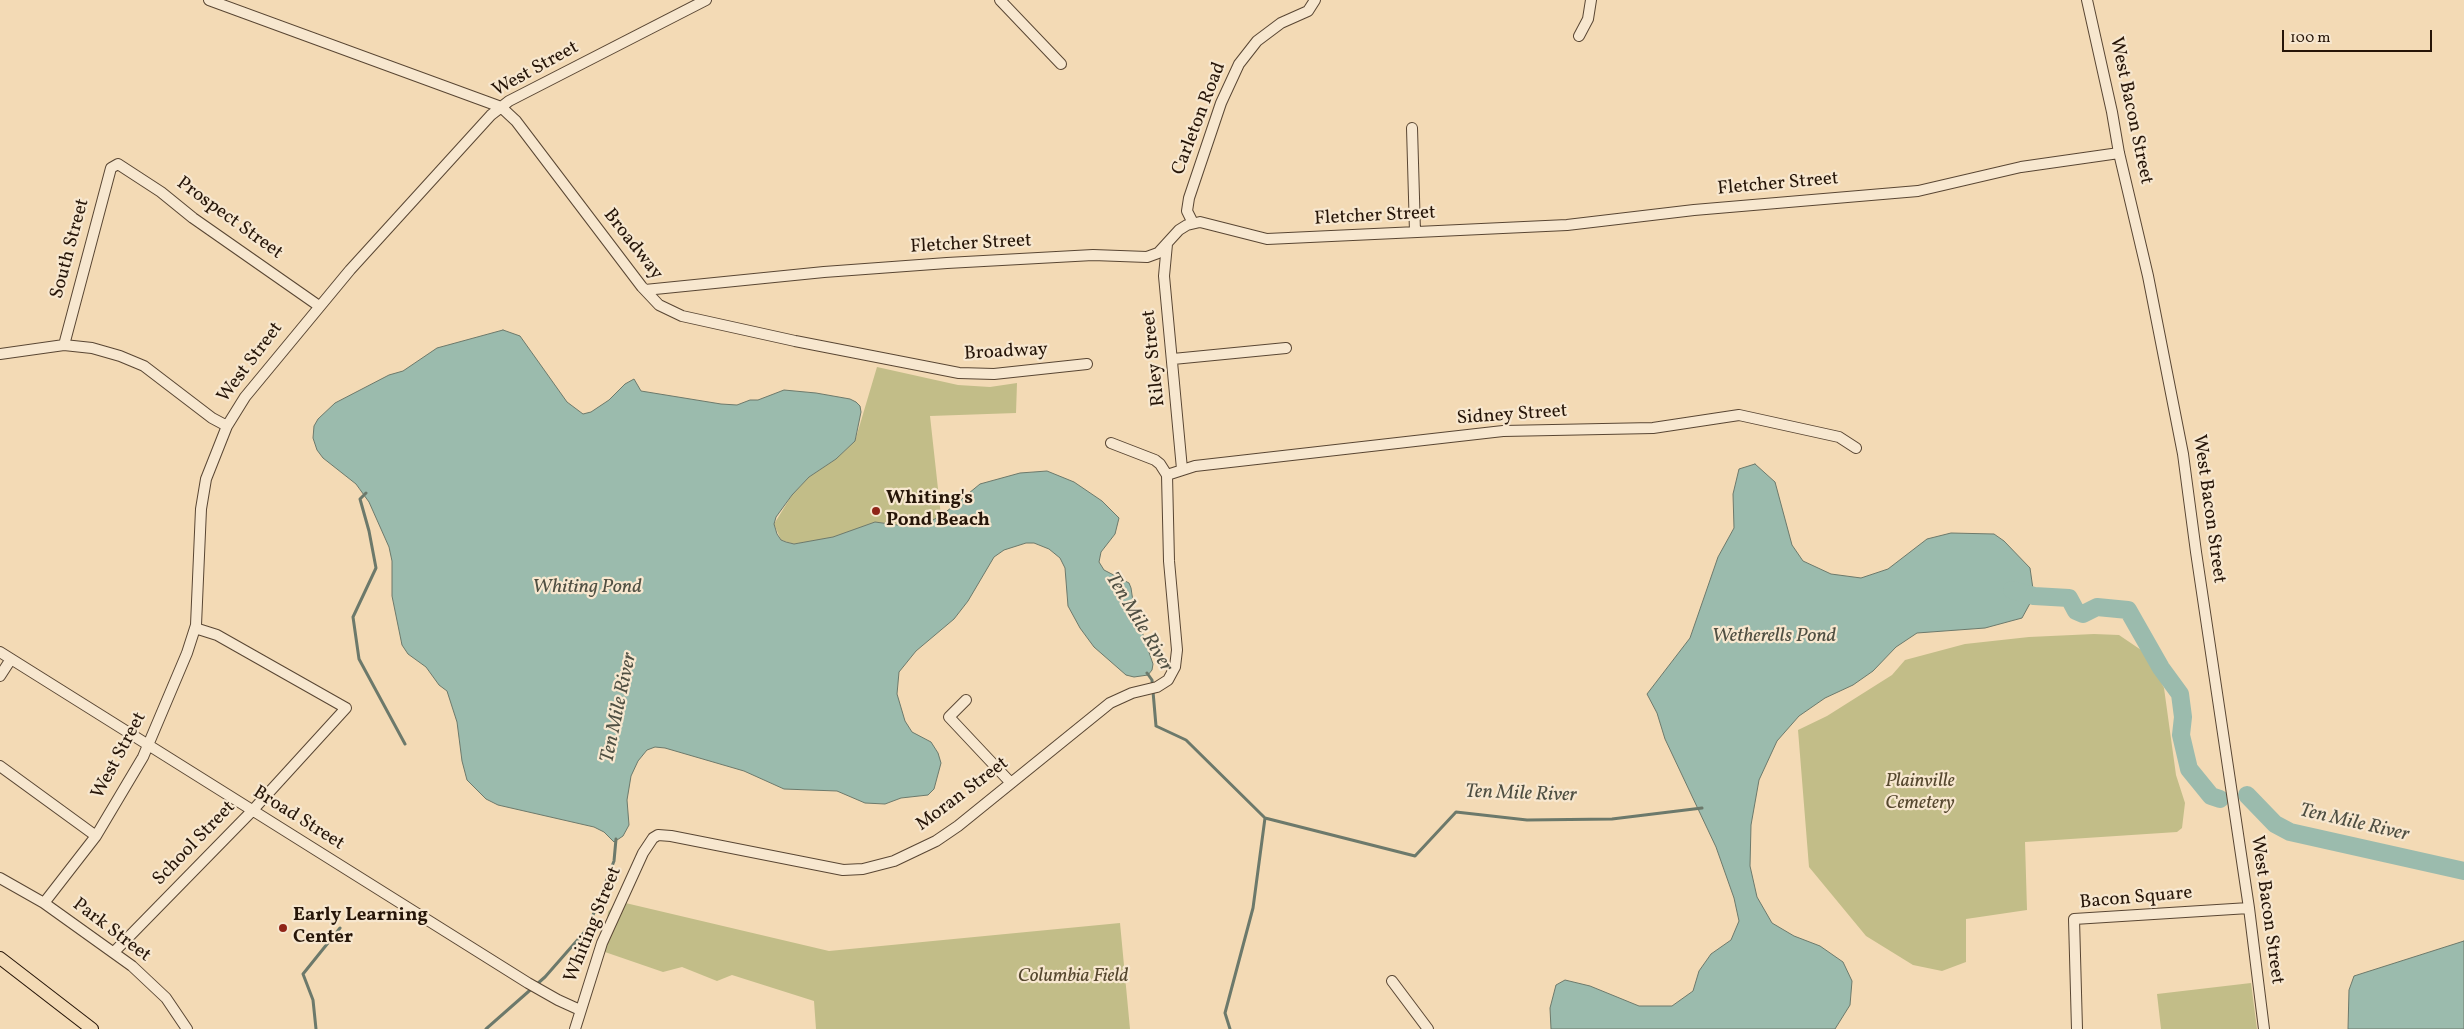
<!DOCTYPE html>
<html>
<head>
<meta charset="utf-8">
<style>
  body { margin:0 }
  #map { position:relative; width:2464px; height:1029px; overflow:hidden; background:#f3dab5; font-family:Vollkorn,serif }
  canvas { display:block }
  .scale { position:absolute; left:2282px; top:30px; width:150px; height:22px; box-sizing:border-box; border:2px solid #261508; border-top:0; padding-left:6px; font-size:15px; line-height:18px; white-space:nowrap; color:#261508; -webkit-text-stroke:4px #f7e7cf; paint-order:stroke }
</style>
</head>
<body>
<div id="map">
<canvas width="2464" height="1029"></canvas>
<div class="scale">100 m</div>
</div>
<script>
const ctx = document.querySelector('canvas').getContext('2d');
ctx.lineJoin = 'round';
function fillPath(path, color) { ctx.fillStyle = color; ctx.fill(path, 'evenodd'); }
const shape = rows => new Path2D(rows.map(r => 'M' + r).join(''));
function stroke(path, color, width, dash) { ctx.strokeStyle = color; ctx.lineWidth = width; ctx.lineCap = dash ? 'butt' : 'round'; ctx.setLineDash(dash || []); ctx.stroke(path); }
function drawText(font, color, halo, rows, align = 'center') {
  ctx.font = font + ' Vollkorn,serif'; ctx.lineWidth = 4.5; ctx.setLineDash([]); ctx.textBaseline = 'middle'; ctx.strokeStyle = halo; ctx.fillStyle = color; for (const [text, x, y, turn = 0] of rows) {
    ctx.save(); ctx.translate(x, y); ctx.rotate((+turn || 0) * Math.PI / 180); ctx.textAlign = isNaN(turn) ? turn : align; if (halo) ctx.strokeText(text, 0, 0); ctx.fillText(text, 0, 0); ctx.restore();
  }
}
fillPath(shape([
  [877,367,958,385,990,387,1017,383,1016,413,930,416,941,516,935,520,915,526,875,522,834,537,807,542,794,544,781,540,774,524,792,495,809,477,836,459,855,441],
  [2094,634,2119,635,2147,654,2164,688,2176,775,2185,803,2182,828,2177,832,2025,842,2027,910,1966,919,1966,962,1942,971,1913,965,1866,936,1809,867,1798,730,1827,716,1892,675,1905,660,1965,644,2029,637],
  [617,901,829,951,1120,923,1130,1029,816,1029,814,1001,732,975,717,981,682,967,663,972,602,951,608,912],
  [2251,983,2257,1029,2161,1029,2157,994]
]), '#c2bd88');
const water = shape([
  [503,330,520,336,567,402,583,414,591,412,609,400,625,384,634,379,641,391,721,404,737,405,750,400,758,400,784,390,816,393,850,399,856,402,860,406,861,412,855,441,836,459,809,477,792,495,776,517,774,524,777,534,781,540,786,542,794,544,833,537,875,522,905,526,922,525,941,516,980,484,1020,473,1047,471,1074,482,1102,501,1119,518,1115,534,1101,552,1099,562,1104,570,1129,583,1131,588,1134,608,1153,664,1152,670,1148,675,1134,677,1126,675,1094,647,1080,628,1068,606,1065,568,1060,558,1049,549,1034,543,1026,543,1004,550,994,557,968,601,954,619,916,651,899,672,897,694,905,721,912,732,931,742,938,753,941,763,934,789,928,795,901,798,885,804,865,803,837,791,784,789,744,771,665,748,655,747,647,750,638,761,631,776,627,800,629,825,623,836,614,842,604,832,594,827,498,805,486,799,467,780,462,761,457,722,447,691,439,685,426,667,408,654,402,645,392,596,392,561,389,547,369,502,356,484,323,458,317,450,313,438,314,426,318,419,335,403,389,375,403,371,437,348,503,330],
  [1755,464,1775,482,1792,545,1803,561,1831,574,1861,578,1888,569,1927,539,1951,533,1994,534,2004,541,2030,568,2034,596,2022,618,1985,628,1917,633,1896,647,1873,671,1853,685,1825,698,1799,716,1777,741,1759,780,1751,825,1750,866,1757,897,1772,923,1794,936,1820,946,1843,962,1852,981,1850,1005,1835,1029,1551,1029,1550,1008,1556,985,1565,980,1590,986,1639,1006,1672,1006,1693,991,1699,971,1711,954,1731,940,1739,921,1734,898,1716,847,1665,739,1657,713,1647,694,1690,638,1718,557,1734,528,1733,494,1739,469,1755,464],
  [2464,941,2464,1029,2348,1029,2349,990,2354,976,2464,941]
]);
fillPath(water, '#9bbbad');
stroke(water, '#6c796b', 1);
stroke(shape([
  [366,493,360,499,369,531,376,568,353,617,359,659,405,744],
  [1147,673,1152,680,1156,726,1186,740,1265,818,1415,856,1456,812,1527,820,1612,819,1702,808],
  [316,1029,313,1000,303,974,340,928],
  [486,1029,545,977,588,928,614,861,616,839],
  [1230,1029,1225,1013,1253,908,1265,818]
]), '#6c796b', 3);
stroke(shape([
  [2012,590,2034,596,2069,598,2076,611,2083,614,2097,607,2128,610,2161,668,2180,694,2183,717,2181,735,2189,769,2211,796,2220,799],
  [2247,795,2275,824,2290,832,2464,871]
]), '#9bbbad', 18);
const minor = shape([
  [209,0,501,107,516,121,642,287,659,305,682,316,795,341,959,373,994,374,1087,364],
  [1000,0,1061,64],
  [2087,0,2112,112,2119,153,2148,276,2183,454,2196,552,2249,908,2264,1029],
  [1579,36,1588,19,1591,0],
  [1412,128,1415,232],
  [1193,223,1187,211,1189,198,1221,103,1239,64,1257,41,1281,23,1308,11,1315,0],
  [1167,244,1164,276,1182,469],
  [645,290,824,272,947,263,1093,255,1147,257,1158,253,1179,230,1187,225,1200,222,1267,239,1567,225,1694,210,1918,191,2021,167,2119,153],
  [64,345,111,168,118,164,161,192,193,218,319,306],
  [0,354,64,345,92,348,120,356,144,366,212,418,227,426],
  [1173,359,1286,348],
  [1167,475,1195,466,1503,431,1653,428,1739,415,1839,437,1856,448],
  [0,652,528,983,558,1000,580,1010],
  [0,676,11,659],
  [966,700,949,717,1011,783],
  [0,766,96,836],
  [0,878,44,903,132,966,166,998,187,1029],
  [44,903,96,836,143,757,187,653,196,625,201,509,206,479,227,426,245,397,350,270,491,115,509,101,706,0],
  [114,952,252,811,346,708,217,635,195,628],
  [1392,981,1428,1029],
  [575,1029,602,943,643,853,653,838,658,835,671,836,843,870,863,869,894,861,936,841,958,826,1110,703,1132,693,1157,687,1168,680,1175,667,1177,650,1169,561,1167,475,1160,464,1155,460,1111,443],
  [2077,1029,2074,919,2249,908]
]);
const major = shape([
  [0,958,92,1029]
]);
stroke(minor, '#594633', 12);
stroke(major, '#261508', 14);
stroke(minor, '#f7e7cf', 10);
stroke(major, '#f3dab5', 12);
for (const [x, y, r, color] of [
  [876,511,5,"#8f2418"],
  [283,928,5,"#8f2418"]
]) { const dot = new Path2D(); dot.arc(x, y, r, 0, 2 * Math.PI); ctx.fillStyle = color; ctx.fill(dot); stroke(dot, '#f7e7cf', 2); }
drawText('19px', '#261508', '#f7e7cf', [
  ["West Street",536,70,-29],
  ["West Bacon Street",2130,111,78],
  ["Carleton Road",1200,119,-69],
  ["Fletcher Street",1778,185,-5],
  ["Fletcher Street",1375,217,-3],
  ["Prospect Street",229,219,36],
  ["Broadway",632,245,52],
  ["Fletcher Street",971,245,-3],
  ["South Street",71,249,-75],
  ["Broadway",1006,353,-3],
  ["Riley Street",1155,358,-96],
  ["West Street",251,363,-53],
  ["Sidney Street",1512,416,-4],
  ["West Bacon Street",2208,509,82],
  ["West Street",120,756,-62],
  ["Moran Street",963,795,-37],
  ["Broad Street",298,819,32],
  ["School Street",195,844,-46],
  ["Bacon Square",2136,899,-5],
  ["West Bacon Street",2266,910,82],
  ["Whiting Street",594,925,-68],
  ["Park Street",111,931,37]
]);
drawText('bold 19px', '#261508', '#f7e7cf', [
  ["Whiting's",886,500],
  ["Pond Beach",886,522],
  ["Early Learning",293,917],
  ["Center",293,939]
], 'left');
drawText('italic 19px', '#55472e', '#f7e7cf', [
  ["Plainville",1920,783],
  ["Cemetery",1920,805],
  ["Columbia Field",1073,978]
]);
drawText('italic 20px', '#4f4f42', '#f7e7cf', [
  ["Whiting Pond",587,588],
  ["Ten Mile River",1138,623,59],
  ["Wetherells Pond",1774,637],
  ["Ten Mile River",620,708,-78],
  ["Ten Mile River",1521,795,2],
  ["Ten Mile River",2354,824,13]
]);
</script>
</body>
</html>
